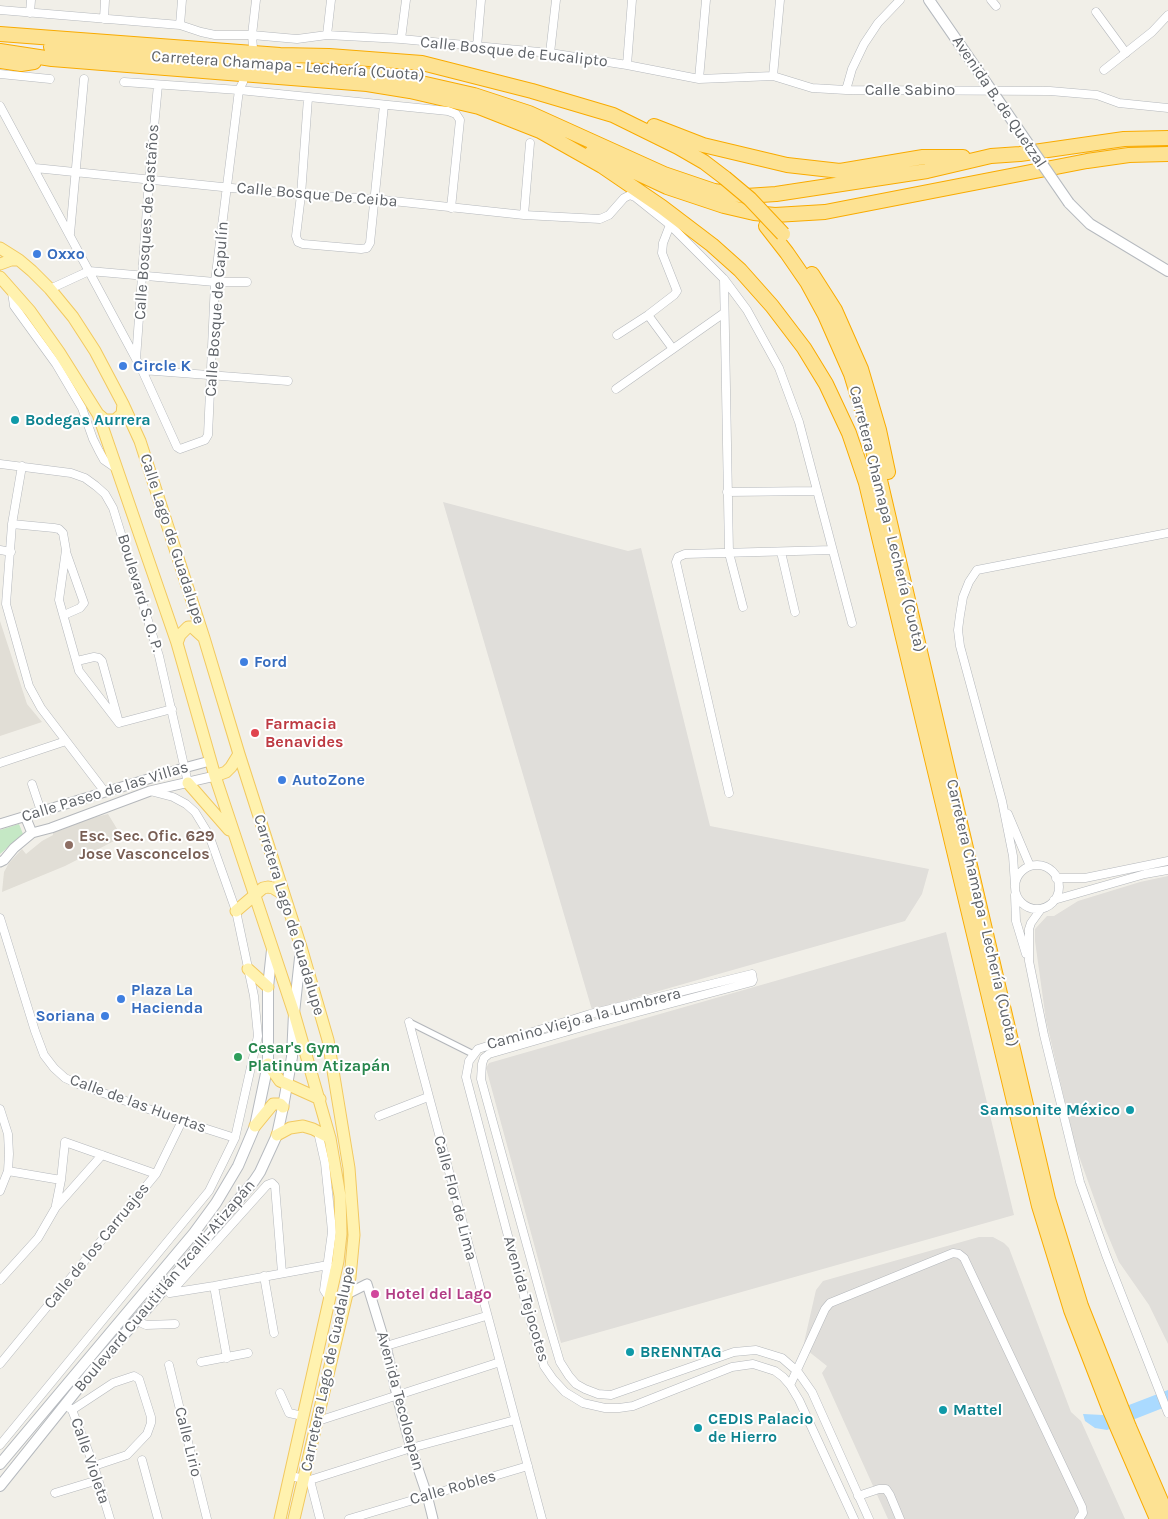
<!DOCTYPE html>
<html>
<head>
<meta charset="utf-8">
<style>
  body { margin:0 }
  canvas { display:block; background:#f1efe8 }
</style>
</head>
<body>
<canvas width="1168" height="1519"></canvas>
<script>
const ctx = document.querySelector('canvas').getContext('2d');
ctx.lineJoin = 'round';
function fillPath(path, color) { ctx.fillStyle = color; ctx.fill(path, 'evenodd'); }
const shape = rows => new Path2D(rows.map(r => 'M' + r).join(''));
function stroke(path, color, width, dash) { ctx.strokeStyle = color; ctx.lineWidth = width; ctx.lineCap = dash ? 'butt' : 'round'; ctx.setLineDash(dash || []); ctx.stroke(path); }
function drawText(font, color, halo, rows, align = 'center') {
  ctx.font = font + ' Karla,sans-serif'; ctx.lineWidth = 4; ctx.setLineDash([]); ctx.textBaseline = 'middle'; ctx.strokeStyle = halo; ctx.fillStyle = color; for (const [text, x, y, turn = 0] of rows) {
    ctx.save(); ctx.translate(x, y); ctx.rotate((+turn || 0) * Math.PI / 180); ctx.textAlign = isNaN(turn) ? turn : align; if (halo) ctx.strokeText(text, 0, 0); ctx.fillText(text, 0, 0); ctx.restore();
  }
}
fillPath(shape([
  [443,502,628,551,641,548,710,826,929,869,922,894,905,921,592,1010],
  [1168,876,1168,1344,1149,1305,1119,1262,1104,1226,1075,1145,1046,1020,1035,941,1035,929,1047,916,1054,916,1078,901,1140,882],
  [946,932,1014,1215,561,1343,486,1068,489,1063],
  [979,1237,993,1237,1004,1243,1009,1248,1071,1412,1081,1421,1125,1519,888,1519,822,1373,827,1366,803,1347,816,1290,823,1281]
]), '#e0deda');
fillPath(shape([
  [0,621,27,704,42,722,0,736],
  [108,814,122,837,65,866,2,892,4,872,9,863,22,849,26,854,42,841,53,835,53,832,79,821]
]), '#e1ded6');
fillPath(shape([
  [19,824,23,834,0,854,0,830]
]), '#c5e8c5');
fillPath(shape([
  [1168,1390,1168,1406,1107,1430,1095,1428,1085,1421,1083,1414,1103,1415]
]), '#aadaff');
const pedestrian = shape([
  [409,1022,473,1054]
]);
const minor = shape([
  [991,0,996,6],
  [0,10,180,25,201,32,215,35,252,35,297,39,327,35,401,39,550,53,627,65,699,79,773,76,812,88,846,90,1050,91,1097,95,1119,103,1168,108],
  [1096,12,1126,53],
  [30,13,31,0],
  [104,19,105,0],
  [180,25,182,0],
  [327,35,331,0],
  [401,39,406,0],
  [477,47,481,0],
  [253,48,252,35,256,0],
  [550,53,556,0],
  [627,65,632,0],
  [1104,70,1152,32,1168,15],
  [0,74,50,79],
  [773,76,780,0],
  [699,79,706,0],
  [124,82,239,90,448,111,456,114,460,120,451,208],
  [846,90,852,69,864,44,878,23,900,0],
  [308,98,301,195,296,236,298,242,303,244,361,249,367,248,370,243,384,105],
  [0,106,142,370,177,447,180,449,205,440,208,435,215,282,239,90,243,82],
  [35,168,301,195,374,199,524,215,600,219,609,215,624,198,630,195,635,197,670,225,724,279,747,310,779,368,799,422,852,623],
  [524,215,530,143],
  [70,234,84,79],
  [724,279,729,553,743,607],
  [50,289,89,271,215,282,247,282],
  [12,292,14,306,56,364,82,408,93,439,99,451,104,460,117,469],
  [648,315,673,349],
  [617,335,648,315,674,295,677,291,662,253,663,243,670,225],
  [136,359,149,180,158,85],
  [142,370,288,381],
  [616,389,724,313],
  [0,464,71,473,85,478,96,486,105,494,113,508,159,656,188,783],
  [22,466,12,524,6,604,29,686,41,708,105,792],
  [727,492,817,491],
  [12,524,54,528,59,529,63,533,66,550,59,600,79,671,119,723],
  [0,550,11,552],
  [781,552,795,612],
  [64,615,80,608,84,603,66,552],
  [77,661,94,657,99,658,102,661,118,719],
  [119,723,172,709],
  [0,763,66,741],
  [32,784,41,811],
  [729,793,676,562,678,557,685,554,832,550],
  [1008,814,1030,866],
  '1015 887a22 22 0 1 1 44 0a22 22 0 1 1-44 0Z',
  [1056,878,1085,878,1168,861],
  [1015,885,1013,856,1002,801,960,646,958,630,960,615,963,597,969,582,977,570,1168,533],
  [1015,895,1016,921,1026,954],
  [1054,900,1145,874,1168,870],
  [1041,909,1031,923,1029,929,1029,961,1044,1035,1080,1182,1106,1255,1168,1413],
  [0,918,35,1031,44,1055,54,1068,65,1078,78,1084,182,1121,235,1138],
  [409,1022,542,1519],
  [0,1109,8,1134,9,1154,8,1171,0,1191],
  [379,1116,428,1097],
  [318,1132,325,1163,331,1221,332,1232,324,1290,328,1296,331,1296],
  [8,1171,61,1180],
  [56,1205,61,1180,65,1142,156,1174],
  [264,1276,274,1333],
  [0,1280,38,1238,56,1207,102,1155],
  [214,1286,227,1358],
  [165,1287,171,1292,267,1185,272,1183,275,1186,282,1273],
  [170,1293,214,1286,328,1265],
  [137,1321,146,1325,175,1324],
  [386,1346,486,1316],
  [201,1362,248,1353],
  [0,1364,156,1174,182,1121],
  [169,1365,207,1519],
  [790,1385,825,1309,830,1303,953,1253,959,1254,964,1258,1082,1507,1083,1513,1079,1519],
  [280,1393,289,1413,303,1416],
  [68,1407,72,1410,94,1466,110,1519],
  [72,1410,113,1383,134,1376,139,1379,151,1417,151,1423,147,1434,127,1455,94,1466],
  [318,1421,500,1362],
  [0,1445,209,1191,235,1138,258,1036,254,996,236,911,209,835,195,812,186,804,173,797,150,791],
  [142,1460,158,1519],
  [290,1476,310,1480,411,1448,515,1420],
  [310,1480,320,1519],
  [55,1493,98,1480],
  [858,1496,879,1489,886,1489,890,1495,900,1519],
  [349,1519,528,1466],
  [854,1519,799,1400,790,1385,783,1377,775,1371,753,1364,732,1367,633,1406,619,1408,605,1408,583,1403,565,1392,553,1379,544,1366,531,1323,466,1077,469,1061,478,1049,590,1014,752,974,753,980,752,982,593,1024,489,1054,484,1058,482,1064,481,1079,547,1318,560,1362,569,1376,576,1384,585,1389,598,1394,611,1395,734,1352,756,1350,782,1358,798,1372,812,1392,869,1519]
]);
const tertiary = shape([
  [25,816,32,833],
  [0,824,184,768,210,761],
  [0,862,4,860,14,848,32,833,51,828,150,791,215,776],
  [367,1284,386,1346,397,1396,411,1448,427,1495,433,1519],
  [347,1294,367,1284]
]);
const secondary = shape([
  [929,0,996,97],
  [1069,203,1090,224,1168,271],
  [0,1464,194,1233,216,1203,238,1166,255,1126,268,1064,268,987,272,950],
  [0,1486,92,1371,157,1297,254,1181,260,1172,277,1135,283,1107,292,1057,294,1013,301,949]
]);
const primary = shape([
  [0,248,19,260,32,271,50,289,73,317,95,351,123,404,140,441,204,638,239,754,301,947,328,1040,349,1168,354,1235,350,1277,347,1294,294,1519],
  [0,264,11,260,19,260],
  [0,277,30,311,59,352,98,414,177,643,215,776,294,1013,330,1138,340,1196,341,1234,338,1261,280,1519],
  [98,414,105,420,115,420,122,414,123,404],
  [177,643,180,635,188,627,192,627,203,637],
  [215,776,226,772,231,767,239,754],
  [188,783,229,830],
  [236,911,263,888,268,887,273,888,283,894],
  [248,969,268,987],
  [268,1064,280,1081,320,1099],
  [255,1126,273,1104,280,1104,283,1107],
  [277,1135,290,1128,303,1126,313,1129,330,1138]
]);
const motorway = shape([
  [0,34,280,55,329,56,422,63,532,91,613,115,678,147,704,162,725,178],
  [51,47,171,60],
  [0,51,52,59,367,84,410,91,479,107,540,131,602,166,662,207,712,245,740,270,772,306,804,348,826,384,849,433,866,483,1039,1206,1071,1310,1109,1408,1157,1519],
  [0,61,21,64,34,62],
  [193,62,275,68,283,67],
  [275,68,375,76,408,80,474,95,529,113,664,174,714,191,746,196,776,194,927,171,991,156,1020,154,1124,139,1168,138],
  [654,126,703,145,787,165,840,171,923,157,963,157],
  [592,152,667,187,724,206,754,213,775,215,825,212,1087,161,1129,155,1168,154],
  [766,226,787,253,807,282,825,315,851,374,869,433,1048,1199,1081,1306,1129,1427,1168,1517],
  [812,274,835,310,861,369,879,430,888,472]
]);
stroke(pedestrian, '#b5b8bc', 8);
stroke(minor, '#b5b8bc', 9);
stroke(tertiary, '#b5b8bc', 11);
stroke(secondary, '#b6babf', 12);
stroke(primary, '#f2c960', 13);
stroke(motorway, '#f9ab00', 16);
stroke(pedestrian, '#fff', 5.5);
stroke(minor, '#fff', 8);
stroke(tertiary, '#fff', 9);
stroke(secondary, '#fff', 10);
stroke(primary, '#fff2af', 11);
stroke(motorway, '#fde293', 14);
const secondaryBridge = shape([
  [996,97,1069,203]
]);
const motorwayBridge = shape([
  [725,178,750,199,783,234]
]);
stroke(secondaryBridge, '#b6babf', 12, []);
stroke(motorwayBridge, '#f9ab00', 16, []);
stroke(secondaryBridge, '#fff', 10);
stroke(motorwayBridge, '#fde293', 14);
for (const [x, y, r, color] of [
  [37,254,5,"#3f7fe0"],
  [123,366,5,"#3f7fe0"],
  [15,420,5,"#0f9aa8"],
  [244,662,5,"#3f7fe0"],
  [255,733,5,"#e0444e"],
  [282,780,5,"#3f7fe0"],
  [69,845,5,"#8d6e63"],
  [121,999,5,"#3f7fe0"],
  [105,1016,5,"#3f7fe0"],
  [238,1057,5,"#2e9e5b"],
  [1130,1110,5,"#0f9aa8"],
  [375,1294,5,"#d1479c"],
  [630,1352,5,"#0f9aa8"],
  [943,1410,5,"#0f9aa8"],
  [698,1428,5,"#0f9aa8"]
]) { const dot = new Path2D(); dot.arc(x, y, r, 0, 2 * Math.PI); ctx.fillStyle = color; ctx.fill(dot); stroke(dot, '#fff', 2); }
drawText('16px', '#5f6368', '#fff', [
  ["Calle Bosque de Eucalipto",514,52,6],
  ["Carretera Chamapa - Lechería (Cuota)",288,66,4],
  ["Calle Sabino",910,90],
  ["Avenida B. de Quetzal",999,102,56],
  ["Calle Bosque De Ceiba",317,195,5],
  ["Calle Bosques de Castaños",147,222,-86],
  ["Calle Bosque de Capulín",217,309,-86],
  ["Carretera Chamapa - Lechería (Cuota)",887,519,76],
  ["Calle Lago de Guadalupe",172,539,72],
  ["Boulevard S. O. P.",140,593,73],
  ["Calle Paseo de las Villas",105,792,-17],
  ["Carretera Chamapa - Lechería (Cuota)",982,913,77],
  ["Carretera Lago de Guadalupe",289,915,73],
  ["Camino Viejo a la Lumbrera",584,1019,-15],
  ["Calle de las Huertas",138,1104,20],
  ["Calle Flor de Lima",455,1198,75],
  ["Calle de los Carruajes",97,1246,-51],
  ["Boulevard Cuautitlán Izcalli-Atizapán",165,1286,-50],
  ["Avenida Tejocotes",526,1299,74],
  ["Carretera Lago de Guadalupe",328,1369,-78],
  ["Avenida Tecoloapan",400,1401,75],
  ["Calle Lirio",188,1442,76],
  ["Calle Violeta",90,1461,71],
  ["Calle Robles",453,1488,-16]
]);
drawText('bold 16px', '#366cbe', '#fff', [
  ["Oxxo",47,254],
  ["Circle K",133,366],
  ["Ford",254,662],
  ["AutoZone",292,780],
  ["Plaza La",131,990],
  ["Hacienda",131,1008],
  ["Soriana",95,1016,"right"]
], 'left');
drawText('bold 16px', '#0d838f', '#fff', [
  ["Bodegas Aurrera",25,420],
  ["Samsonite México",1120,1110,"right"],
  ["BRENNTAG",640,1352],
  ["Mattel",953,1410],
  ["CEDIS Palacio",708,1419],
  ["de Hierro",708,1437]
], 'left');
drawText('bold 16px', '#be3a42', '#fff', [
  ["Farmacia",265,724],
  ["Benavides",265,742]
], 'left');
drawText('bold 16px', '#785e54', '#fff', [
  ["Esc. Sec. Ofic. 629",79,836],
  ["Jose Vasconcelos",79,854]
], 'left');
drawText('bold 16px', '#27864d', '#fff', [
  ["Cesar's Gym",248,1048],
  ["Platinum Atizapán",248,1066]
], 'left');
drawText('bold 16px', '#b23c85', '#fff', [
  ["Hotel del Lago",385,1294]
], 'left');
</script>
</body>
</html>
